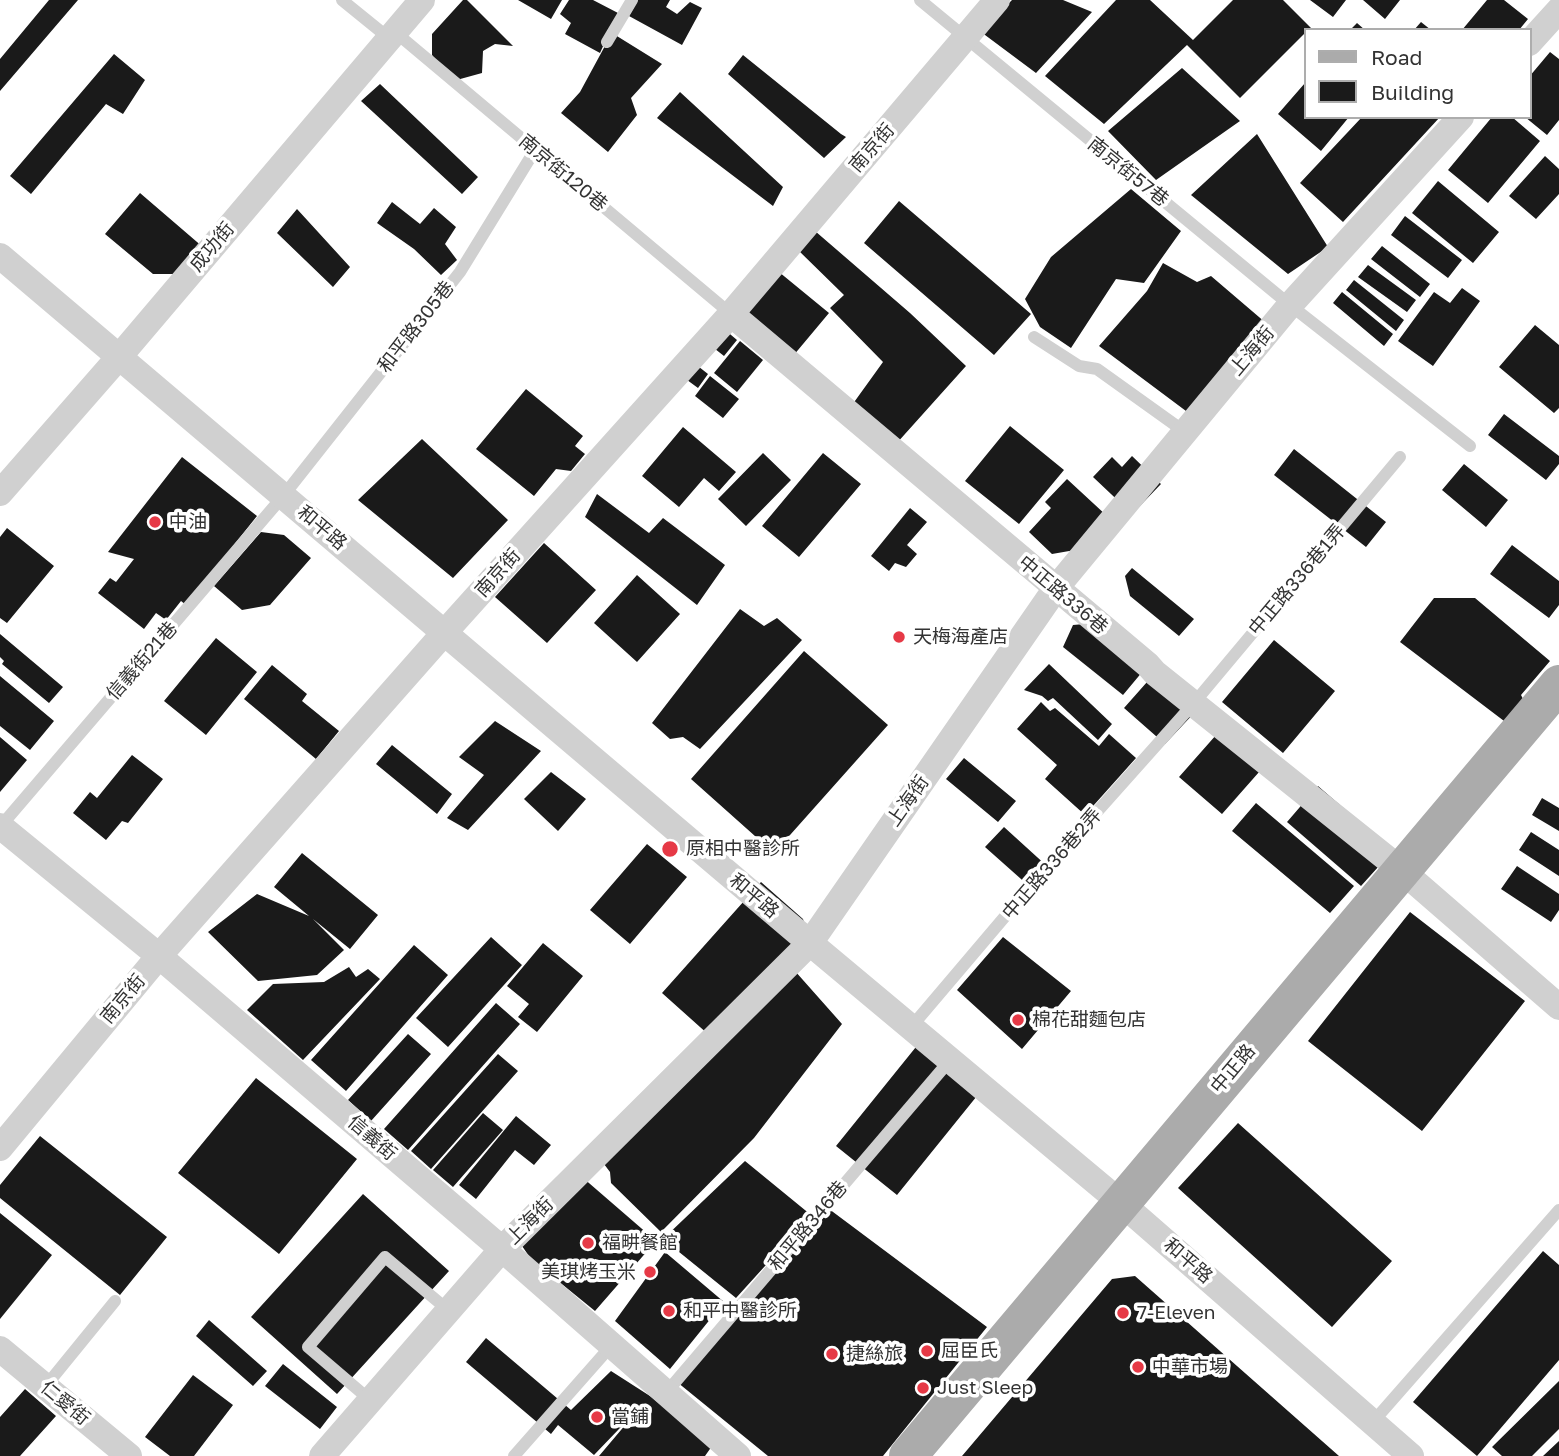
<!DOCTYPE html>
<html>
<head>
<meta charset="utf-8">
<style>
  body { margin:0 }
  #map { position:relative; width:1559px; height:1456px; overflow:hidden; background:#fff; font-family:"Golos Text",sans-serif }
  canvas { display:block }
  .legend { position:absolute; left:1304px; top:28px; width:228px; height:91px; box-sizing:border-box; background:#fff; border:2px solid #adadad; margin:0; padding:9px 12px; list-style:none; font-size:21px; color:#333 }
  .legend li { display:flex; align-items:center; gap:14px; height:35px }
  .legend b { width:35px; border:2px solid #adadad }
</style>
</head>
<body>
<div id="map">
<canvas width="1559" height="1456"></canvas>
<ul class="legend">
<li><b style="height:9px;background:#ababab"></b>Road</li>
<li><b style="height:19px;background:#1a1a1a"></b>Building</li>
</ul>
</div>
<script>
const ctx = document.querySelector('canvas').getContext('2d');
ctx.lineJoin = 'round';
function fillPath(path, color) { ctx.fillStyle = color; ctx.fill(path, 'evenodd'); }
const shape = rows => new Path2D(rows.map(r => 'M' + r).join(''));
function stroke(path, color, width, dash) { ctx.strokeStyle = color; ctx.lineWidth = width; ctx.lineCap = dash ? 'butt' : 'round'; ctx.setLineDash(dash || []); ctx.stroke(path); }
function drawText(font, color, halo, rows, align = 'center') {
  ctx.font = font + ' "Golos Text","Noto Sans TC",sans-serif'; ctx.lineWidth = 7; ctx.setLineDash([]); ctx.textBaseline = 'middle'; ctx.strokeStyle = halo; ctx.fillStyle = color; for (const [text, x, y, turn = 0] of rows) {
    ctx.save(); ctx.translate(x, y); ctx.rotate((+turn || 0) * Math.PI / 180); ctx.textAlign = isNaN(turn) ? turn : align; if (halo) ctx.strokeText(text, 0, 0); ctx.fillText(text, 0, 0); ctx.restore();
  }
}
fillPath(shape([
  [49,0,78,0,0,91,0,59],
  [463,0,467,0,513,46,495,44,483,51,482,73,453,81,432,55,432,34],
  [518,0,562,0,551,19],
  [569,0,593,0,618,13,600,53,565,34,571,23,560,14],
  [638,0,670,0,666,7,677,14,690,2,702,8,682,45,629,16],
  [1012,0,1063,0,1092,12,1036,73,981,32],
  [1116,0,1150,0,1193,40,1233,0,1283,0,1311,28,1305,30,1305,33,1240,98,1187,45,1104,124,1045,76],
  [1310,0,1346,0,1333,17],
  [1363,0,1400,0,1385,19],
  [1487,0,1504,0,1528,19,1519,30,1462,30],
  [1421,22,1431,30,1414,30],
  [1357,23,1365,30,1350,30],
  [612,33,662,64,631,98,637,115,608,152,561,113,580,92],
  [1550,52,1559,59,1559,120,1547,135,1525,117,1529,117,1529,77],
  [114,54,145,80,123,114,106,104,31,194,10,176],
  [743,55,841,134,846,137,824,158,728,74],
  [1182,68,1240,121,1156,180,1108,131],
  [1305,83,1305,117,1349,117,1321,151,1278,114],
  [380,84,478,177,462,194,361,101],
  [680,92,783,187,773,206,657,118],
  [1362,117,1440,117,1343,222,1300,183],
  [1492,117,1512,117,1540,141,1488,203,1448,170],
  [1257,134,1328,247,1288,274,1191,195],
  [1545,156,1559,169,1559,194,1536,219,1509,196],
  [1438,181,1499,232,1473,263,1412,213],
  [1131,189,1181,231,1144,283,1116,279,1071,348,1040,327,1025,299,1051,257],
  [140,193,204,248,181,274,153,274,105,234],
  [899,201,1031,314,994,355,864,243],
  [392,202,420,224,434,208,456,227,445,244,457,260,441,275,414,249,377,223],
  [297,209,350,267,333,287,277,233],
  [1405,216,1462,260,1448,278,1391,235],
  [815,231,910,313,966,366,896,444,847,412,883,362,830,308,844,295,798,250],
  [1382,246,1430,284,1420,297,1371,259],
  [1163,263,1197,282,1211,276,1266,323,1190,414,1099,346,1147,291],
  [1368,265,1416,300,1407,312,1358,277],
  [779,272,829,313,793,356,743,315],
  [1354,280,1404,320,1396,331,1346,290],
  [1462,288,1480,301,1433,366,1398,341,1434,292,1450,303],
  [1342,292,1393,334,1384,346,1333,303],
  [1535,325,1559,345,1559,408,1554,413,1499,367],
  [724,329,737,340,724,356,710,345],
  [740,341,763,360,737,392,714,373],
  [694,363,708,374,698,388,683,377],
  [710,376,739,399,723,418,695,396],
  [526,389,583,436,575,446,585,454,571,471,556,469,534,496,476,449],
  [1504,414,1559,456,1559,464,1546,480,1488,435],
  [1010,426,1064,470,1019,524,965,481],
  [683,427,736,472,719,491,704,478,679,507,642,476],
  [422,439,508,520,453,578,358,500],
  [1294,449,1386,522,1366,547,1274,475],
  [763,453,791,480,746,526,718,499],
  [823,453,861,484,799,557,762,526],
  [1132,456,1161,484,1136,510,1129,511,1093,477,1112,457,1122,467],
  [182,457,257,516,186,605,181,601,166,620,156,613,144,629,98,593,110,578,116,582,134,559,108,552],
  [1464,464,1508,500,1486,527,1442,490],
  [1067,479,1107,516,1075,550,1052,554,1029,532,1051,508,1045,502],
  [597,494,649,533,663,518,725,565,697,605,585,517],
  [910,508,927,522,907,545,917,554,906,567,895,563,889,571,871,556],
  [7,528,54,566,7,623,0,618,0,537],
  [261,532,284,535,311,558,270,605,242,610,214,586],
  [544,543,596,590,547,643,495,597],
  [1512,545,1559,581,1559,605,1549,618,1490,574],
  [1132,568,1194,619,1179,636,1130,596,1125,576],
  [637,575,680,614,637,662,594,623],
  [1434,598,1475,598,1550,661,1521,695,1525,703,1508,724,1400,642],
  [740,609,764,626,777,618,802,640,700,749,683,737,670,739,652,723],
  [1096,623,1148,665,1123,695,1063,647,1073,625],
  [0,634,63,687,49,703,2,664,4,661,0,657],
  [216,638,257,672,206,735,164,701],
  [1274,640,1335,691,1283,753,1222,702],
  [804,651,888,725,774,853,691,779],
  [1049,664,1112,724,1098,740,1053,698,1048,701,1042,696,1024,690],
  [272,665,307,694,302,701,339,731,316,759,244,699],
  [1155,673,1197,710,1165,744,1124,708],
  [0,676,54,721,30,750,0,726],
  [1041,702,1050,711,1055,708,1099,746,1109,734,1136,758,1085,815,1045,779,1057,765,1017,729],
  [495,721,541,751,468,830,447,818,484,775,459,757],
  [1224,726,1267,763,1222,814,1179,777],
  [0,737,27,760,0,792],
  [392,745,452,794,437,814,376,764],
  [132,755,163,779,128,823,122,821,106,840,73,813,90,792,97,798],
  [964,758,1016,801,998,822,946,779],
  [551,772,586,799,558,831,524,799],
  [1318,786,1385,844,1379,866,1361,886,1287,822],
  [1542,798,1559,808,1559,831,1532,815],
  [1256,803,1354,886,1330,913,1232,831],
  [1004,827,1048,867,1030,887,985,847],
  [1531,832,1559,850,1559,876,1519,850],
  [647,844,687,877,630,944,590,910],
  [302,853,378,915,350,949,313,919,344,950,317,975,258,981,208,932,257,894,309,916,274,887],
  [1517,866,1559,894,1559,910,1551,922,1501,889],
  [761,882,803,919,810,943,795,971,842,1024,754,1138,661,1232,611,1183,610,1172,601,1160,719,1044,662,993],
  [1410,912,1525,1001,1422,1131,1308,1041],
  [491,937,522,965,448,1047,416,1018],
  [1003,937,1071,991,1022,1049,957,990],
  [543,943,583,976,537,1032,518,1017,529,1004,507,986],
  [414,945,448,975,346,1091,311,1060],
  [349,967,356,977,368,969,380,979,303,1060,247,1010,273,984,324,982],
  [496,1003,520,1024,408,1150,384,1129],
  [408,1034,431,1054,371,1121,348,1100],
  [924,1037,985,1086,897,1195,836,1146],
  [498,1054,518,1071,431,1169,411,1151],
  [256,1078,357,1159,279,1254,178,1173],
  [483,1113,503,1130,453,1187,433,1170],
  [516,1116,551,1145,534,1165,515,1150,476,1199,459,1185],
  [1238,1123,1392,1261,1332,1327,1178,1188],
  [40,1136,167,1237,120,1295,0,1198,0,1185],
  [745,1161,811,1215,821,1203,987,1327,883,1456,768,1456,677,1382,804,1223,736,1298,663,1239],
  [582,1177,656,1241,595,1311,531,1259,522,1246],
  [363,1194,449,1271,337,1394,251,1317],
  [0,1213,52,1255,0,1319],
  [1543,1251,1559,1265,1559,1360,1477,1456,1413,1402],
  [665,1252,724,1302,670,1369,615,1321],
  [1135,1276,1339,1456,962,1456,1112,1279],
  [209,1320,267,1371,253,1386,196,1336],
  [486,1338,571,1410,611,1371,650,1396,712,1446,705,1456,599,1456,643,1404,594,1455,558,1425,551,1434,466,1362],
  [283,1364,337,1407,320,1429,265,1386],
  [193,1375,233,1405,194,1456,170,1456,145,1437],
  [1559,1381,1559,1429,1532,1456,1502,1456,1492,1447],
  [25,1389,56,1416,20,1456,0,1456,0,1417],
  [1559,1441,1559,1456,1543,1456]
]), '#1a1a1a');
stroke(shape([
  [342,0,390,39],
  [920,0,1290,305,1470,446],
  [395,32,731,314],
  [607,42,632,0],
  [1034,337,1079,366,1097,369,1185,432],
  [0,827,284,495,460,272,535,150],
  [912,1026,1030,887,1194,703,1400,457],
  [45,1387,115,1301],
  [665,1394,951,1059],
  [370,1400,308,1347,385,1257,448,1310],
  [1372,1423,1559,1210],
  [514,1456,611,1346]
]), '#d0d0d0', 12);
stroke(shape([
  [1529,43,1559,10],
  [0,256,810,943,1120,1202,1411,1456],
  [731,314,1148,665,1155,673,1400,869,1559,1007],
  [0,493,119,357,422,0],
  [0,826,159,956,502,1249,738,1456],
  [0,1148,159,956,445,632,731,314,997,0],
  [0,1349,129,1456],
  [322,1456,502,1249,810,943,1056,588,1290,305,1461,117]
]), '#d0d0d0', 26);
stroke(shape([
  [908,1456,1559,684]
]), '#ababab', 38);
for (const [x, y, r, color] of [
  [155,522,7,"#e63946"],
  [899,637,7,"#e63946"],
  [670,849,9,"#e63946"],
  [1018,1020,7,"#e63946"],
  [588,1243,7,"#e63946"],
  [650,1272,7,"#e63946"],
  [669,1311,7,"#e63946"],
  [1123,1313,7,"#e63946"],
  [927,1351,7,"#e63946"],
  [832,1354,7,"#e63946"],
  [1138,1367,7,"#e63946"],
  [923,1388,7,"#e63946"],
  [597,1417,7,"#e63946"]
]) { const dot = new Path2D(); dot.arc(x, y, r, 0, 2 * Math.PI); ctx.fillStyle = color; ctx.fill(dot); stroke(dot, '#fff', 2.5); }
drawText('19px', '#333', '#fff', [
  ["南京街",872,148,-49],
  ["南京街57巷",1128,172,39],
  ["南京街120巷",563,173,40],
  ["成功街",212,247,-50],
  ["和平路305巷",416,327,-52],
  ["上海街",1252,351,-50],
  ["和平路",322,528,40],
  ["南京街",498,573,-48],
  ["中正路336巷1弄",1297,580,-50],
  ["中正路336巷",1063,595,40],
  ["信義街21巷",142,661,-49],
  ["上海街",908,801,-55],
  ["中正路336巷2弄",1052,864,-49],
  ["和平路",754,896,40],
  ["南京街",123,999,-50],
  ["中正路",1233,1069,-50],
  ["信義街",372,1138,41],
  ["上海街",530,1221,-45],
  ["和平路346巷",808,1226,-50],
  ["和平路",1188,1261,41],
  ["仁愛街",65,1403,40]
]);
drawText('19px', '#333', '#fff', [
  ["中油",169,522],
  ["天梅海產店",913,637],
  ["原相中醫診所",686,849],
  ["棉花甜麵包店",1032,1020],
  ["福畊餐館",602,1243],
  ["美琪烤玉米",636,1272,"right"],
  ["和平中醫診所",683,1311],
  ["7-Eleven",1137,1313],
  ["屈臣氏",941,1351],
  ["捷絲旅",846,1354],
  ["中華市場",1152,1367],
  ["Just Sleep",937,1388],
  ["當鋪",611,1417]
], 'left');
</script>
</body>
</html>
